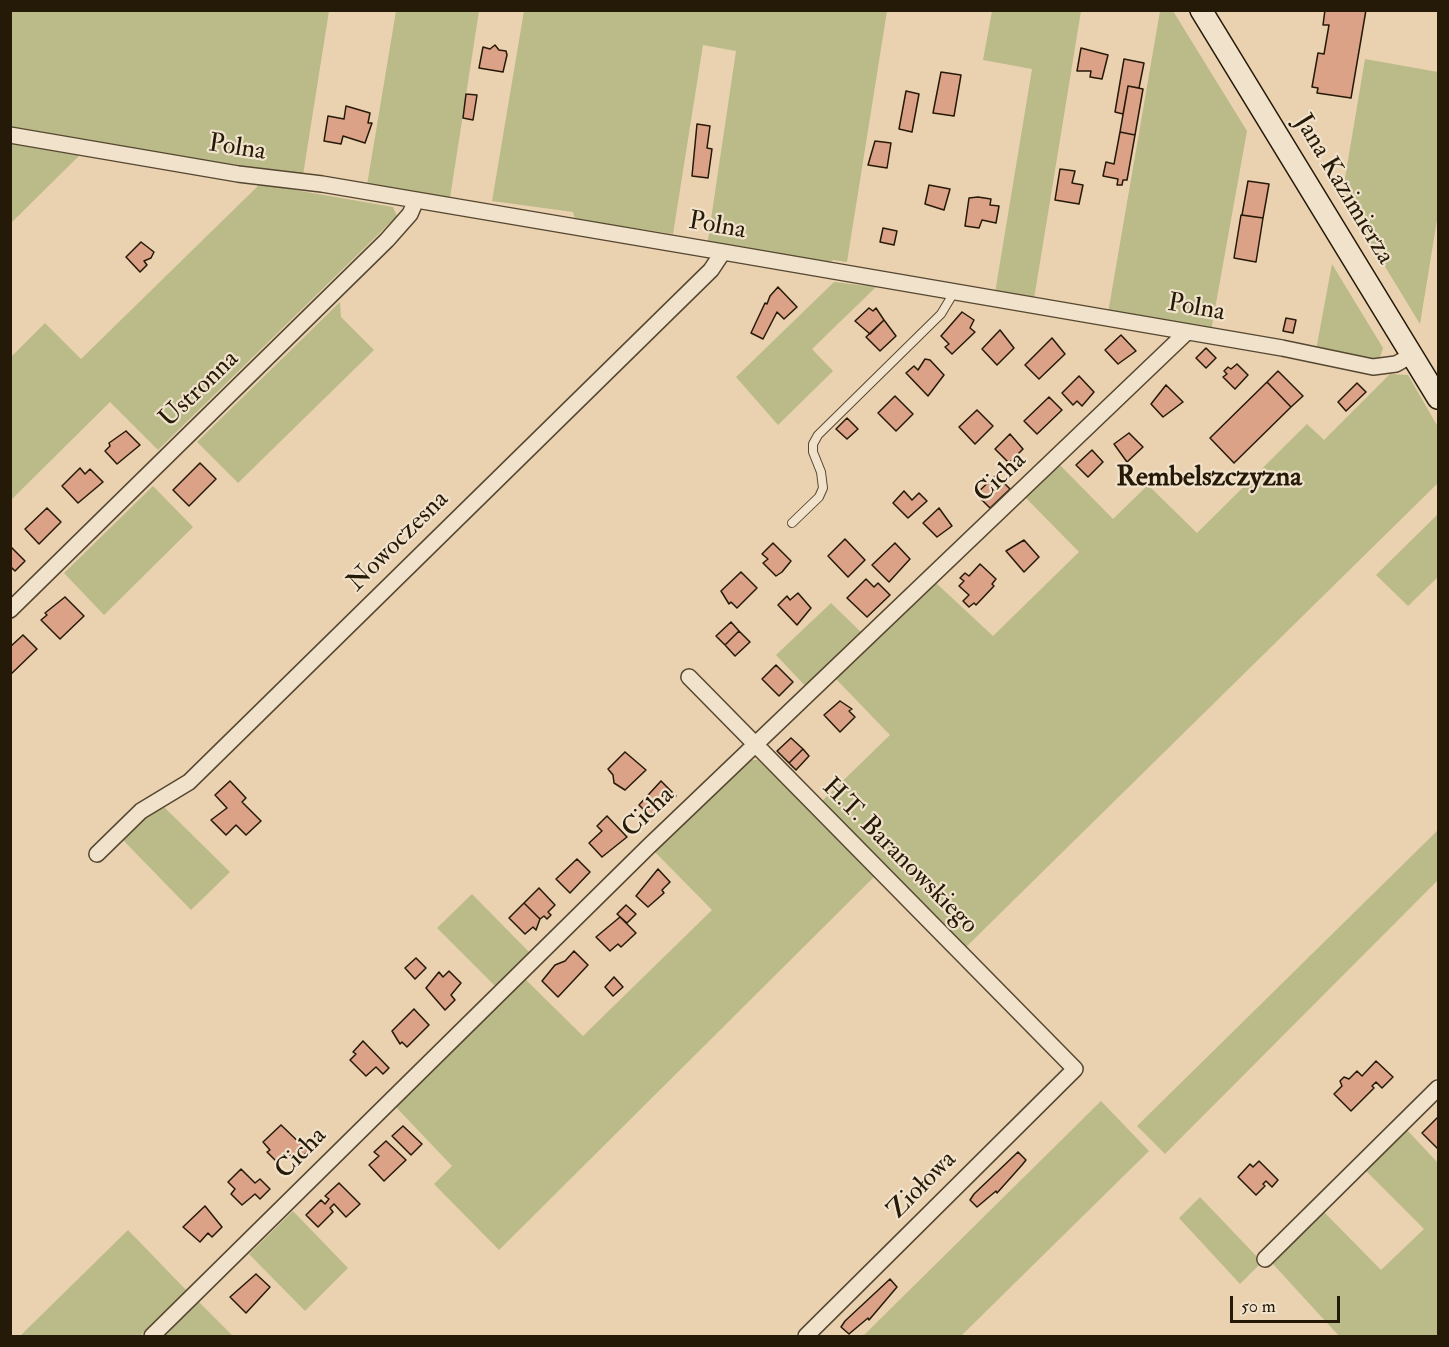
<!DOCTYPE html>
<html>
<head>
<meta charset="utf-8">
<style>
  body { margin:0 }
  #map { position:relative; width:1449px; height:1347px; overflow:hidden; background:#ead2b0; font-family:"IM FELL Double Pica",serif }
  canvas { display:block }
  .frame { position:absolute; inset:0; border:12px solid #251907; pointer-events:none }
  .scale { position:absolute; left:1230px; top:1296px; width:110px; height:27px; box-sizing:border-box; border:3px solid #251907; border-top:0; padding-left:8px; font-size:18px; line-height:21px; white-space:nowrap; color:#251907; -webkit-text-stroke:4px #f1e2cc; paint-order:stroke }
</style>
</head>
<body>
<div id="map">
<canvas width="1449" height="1347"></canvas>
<div class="frame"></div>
<div class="scale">50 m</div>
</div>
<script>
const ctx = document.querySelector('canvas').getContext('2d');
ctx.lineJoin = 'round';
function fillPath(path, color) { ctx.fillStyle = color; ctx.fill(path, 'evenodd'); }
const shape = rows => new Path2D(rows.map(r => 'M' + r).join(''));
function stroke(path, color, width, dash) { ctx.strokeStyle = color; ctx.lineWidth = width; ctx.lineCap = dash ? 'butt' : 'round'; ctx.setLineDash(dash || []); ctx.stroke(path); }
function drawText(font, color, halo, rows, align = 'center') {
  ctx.font = font + ' "IM FELL Double Pica",serif'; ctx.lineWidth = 4.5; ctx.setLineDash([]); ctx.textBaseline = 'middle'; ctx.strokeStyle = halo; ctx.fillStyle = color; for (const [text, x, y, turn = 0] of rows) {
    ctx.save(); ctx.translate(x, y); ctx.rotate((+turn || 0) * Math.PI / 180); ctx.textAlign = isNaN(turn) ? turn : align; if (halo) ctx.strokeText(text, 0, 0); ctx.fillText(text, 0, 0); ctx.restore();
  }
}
fillPath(shape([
  [10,11,329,11,303,175,11,131],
  [396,11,479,11,450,198,367,185],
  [524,11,887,11,847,262,833,260,826,264,745,248,744,252,707,246,736,51,703,45,673,234,575,219,573,212,492,201],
  [992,11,1081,11,1034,299,995,293,1032,69,983,60],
  [1160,11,1173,11,1247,131,1211,331,1108,313],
  [1365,59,1438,72,1438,214,1420,324,1342,196],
  [11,138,87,148,11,223],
  [260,184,393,207,397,216,158,450,110,402,11,500,11,357,45,323,81,359],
  [1332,264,1383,348,1378,364,1316,350],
  [834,282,876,287,812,349,833,371,778,425,736,377],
  [340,302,341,317,374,350,238,483,197,442],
  [1390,374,1408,375,1438,427,1438,483,964,949,820,803,890,735,836,679,936,583,993,636,1079,552,1025,497,1059,464,1113,519,1148,485,1197,533,1307,424,1324,440],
  [153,486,193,527,104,615,64,573],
  [1438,514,1438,577,1408,606,1376,575],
  [831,603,863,634,809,690,776,655],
  [747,760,758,760,876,875,499,1250,434,1184,452,1166,395,1106,524,978,583,1036,712,910,654,851],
  [164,807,230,872,191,910,123,840,151,813],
  [1438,830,1438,880,1165,1154,1137,1126],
  [472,894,529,952,495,986,437,928],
  [1101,1101,1149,1151,961,1336,863,1336],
  [1407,1130,1438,1163,1438,1336,1339,1336,1272,1263,1324,1212,1381,1270,1424,1229,1366,1171],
  [1200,1197,1262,1262,1240,1284,1179,1218],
  [293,1211,348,1268,305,1311,249,1254],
  [128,1230,187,1291,140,1336,20,1336],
  [199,1302,233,1336,165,1336]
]), '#babb89');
const building = shape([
  [1325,10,1366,10,1351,98,1317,93,1318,88,1312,87,1318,53,1324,54,1329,25,1323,25,1325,10],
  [495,45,499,50,506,51,507,55,503,72,479,68,483,47,490,49,495,45],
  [1081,48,1108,55,1102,79,1090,77,1091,71,1077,71,1081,48],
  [1124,59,1144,63,1139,88,1128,86,1123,114,1115,112,1124,59],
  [941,72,961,75,954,116,933,113,941,72],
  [1128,86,1143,89,1135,135,1120,132,1128,86],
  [906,91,919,94,912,132,899,129,906,91],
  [466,94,477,95,473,120,463,118,466,94],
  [346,106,370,113,368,123,372,123,365,143,343,136,341,144,324,141,328,116,344,119,346,106],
  [697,124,710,126,707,148,712,149,708,178,692,176,697,124],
  [1120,132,1135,135,1127,180,1123,180,1122,185,1117,185,1118,179,1103,176,1106,162,1114,164,1120,132],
  [875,141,891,143,887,168,868,165,875,141],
  [1060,169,1075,171,1072,183,1083,185,1079,204,1055,200,1060,169],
  [1248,181,1269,184,1263,218,1242,215,1248,181],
  [929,185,950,189,944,210,925,204,929,185],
  [978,197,991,199,990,205,999,206,996,223,982,220,979,228,965,226,969,198,978,197],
  [1241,215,1263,218,1256,262,1234,258,1241,215],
  [883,228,897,231,894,245,880,242,883,228],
  [141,242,154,252,151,258,144,261,147,265,140,272,126,257,141,242],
  [778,287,797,307,784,319,777,312,763,339,751,333,765,303,767,304,770,296,778,287],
  [869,308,873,311,876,308,884,320,870,334,855,321,869,308],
  [962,312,974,320,970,328,975,332,952,354,945,347,949,344,941,336,962,312],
  [1286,318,1296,320,1293,333,1283,331,1286,318],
  [884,320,896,336,880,351,866,337,884,320],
  [1000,330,1014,348,997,365,982,349,1000,330],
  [1121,335,1136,351,1118,364,1105,350,1121,335],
  [1052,338,1065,354,1039,379,1025,365,1052,338],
  [1206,348,1216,358,1206,368,1196,358,1206,348],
  [925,359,930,360,944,375,928,396,906,373,914,366,918,370,925,359],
  [1237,364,1248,375,1235,389,1223,377,1227,374,1224,371,1228,367,1231,369,1237,364],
  [1278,371,1303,396,1291,407,1267,382,1278,371],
  [1079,376,1094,392,1082,406,1077,401,1073,405,1062,393,1079,376],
  [1267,382,1291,407,1234,463,1210,438,1267,382],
  [1357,383,1366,392,1346,411,1338,402,1357,383],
  [1166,385,1183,402,1163,417,1151,404,1166,385],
  [895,396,913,414,896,431,878,413,895,396],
  [1049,397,1062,410,1037,434,1024,421,1049,397],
  [977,410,993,426,975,444,959,427,977,410],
  [847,418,858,429,847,439,836,429,847,418],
  [126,431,140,445,117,464,105,451,110,446,109,443,126,431],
  [1129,433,1143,447,1127,462,1114,444,1129,433],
  [1010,434,1023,449,1009,463,995,449,1010,434],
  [1092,450,1103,462,1088,477,1076,465,1092,450],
  [200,463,216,479,189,506,173,490,200,463],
  [80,468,85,474,90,469,103,482,78,503,62,486,80,468],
  [996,475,1010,489,990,508,976,494,996,475],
  [904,491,912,500,919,493,927,501,908,518,893,503,904,491],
  [47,508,61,522,39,544,25,529,47,508],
  [939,508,952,526,937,537,923,523,939,508],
  [845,539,865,560,848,577,828,556,845,539],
  [1024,540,1039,557,1024,572,1006,551,1024,540],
  [773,543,791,561,782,572,776,576,763,563,768,559,762,554,773,543],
  [895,543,910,559,889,582,872,565,895,543],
  [10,546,25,561,15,571,12,568,10,570,10,546],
  [980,564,996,579,992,584,994,586,976,605,974,603,969,607,963,601,969,595,959,586,964,581,960,578,965,573,969,576,980,564],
  [741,572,757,588,737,608,731,602,729,604,721,591,741,572],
  [866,579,874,587,878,583,890,595,867,617,847,598,866,579],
  [798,593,811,608,797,625,778,605,787,596,790,600,798,593],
  [65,597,84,616,60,639,41,620,47,615,45,613,65,597],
  [731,622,739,631,725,645,716,636,731,622],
  [739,631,750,642,735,656,725,645,739,631],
  [23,635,37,649,10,675,10,647,23,635],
  [776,665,793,682,779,696,762,679,776,665],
  [840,701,852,709,849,711,855,717,840,732,824,715,840,701],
  [791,738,803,749,789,763,777,751,791,738],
  [803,749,809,756,796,770,789,763,803,749],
  [625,752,646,770,625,790,614,783,613,775,608,769,625,752],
  [230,781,246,798,242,802,261,821,246,835,236,825,226,835,211,820,227,808,215,795,230,781],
  [661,781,676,796,652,818,639,805,661,781],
  [607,816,627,837,602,857,589,843,602,831,597,826,607,816],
  [577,859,590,872,570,893,556,879,577,859],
  [658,869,670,882,662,890,664,893,648,907,636,896,658,869],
  [539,888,555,905,548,912,551,915,547,919,544,916,540,919,524,903,539,888],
  [524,903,540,919,536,930,533,927,525,934,509,918,524,903],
  [626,905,636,914,627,923,617,914,626,905],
  [620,917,636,933,621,947,618,944,610,951,596,937,620,917],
  [574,951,588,965,558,997,542,981,555,965,565,961,574,951],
  [416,958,426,968,415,979,405,968,416,958],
  [449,971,461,983,451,995,455,1000,445,1010,426,988,439,972,443,977,449,971],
  [614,977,623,987,613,996,605,987,614,977],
  [414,1009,429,1025,407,1047,402,1042,400,1044,392,1031,414,1009],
  [363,1041,389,1068,383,1074,376,1067,366,1076,350,1060,356,1054,353,1052,363,1041],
  [1376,1061,1393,1077,1382,1088,1376,1082,1372,1086,1374,1088,1351,1111,1334,1094,1342,1086,1340,1081,1344,1077,1349,1079,1357,1071,1362,1076,1376,1061],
  [1438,1117,1438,1149,1422,1133,1438,1117],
  [281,1125,308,1151,297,1162,287,1152,277,1162,267,1152,270,1150,263,1142,281,1125],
  [403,1126,422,1144,411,1155,392,1136,403,1126],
  [386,1141,406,1160,384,1181,369,1165,379,1156,374,1152,386,1141],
  [1018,1152,1026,1160,1022,1165,997,1193,996,1191,977,1207,970,1200,974,1194,1018,1152],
  [1259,1161,1278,1180,1272,1187,1266,1181,1263,1184,1265,1186,1256,1195,1238,1177,1250,1164,1253,1167,1259,1161],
  [241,1169,255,1183,260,1179,270,1189,260,1199,255,1194,242,1205,231,1194,235,1189,228,1182,241,1169],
  [339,1183,360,1204,346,1217,334,1204,330,1208,333,1212,318,1227,306,1215,321,1200,325,1204,329,1199,325,1196,339,1183],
  [205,1206,222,1227,212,1237,208,1233,200,1242,183,1227,205,1206],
  [256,1274,270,1287,246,1313,230,1297,256,1274],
  [890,1279,897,1287,869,1320,868,1318,849,1334,841,1327,845,1321,890,1279]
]);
fillPath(building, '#dca287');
stroke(building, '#251907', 1.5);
const service = shape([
  [792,523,819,497,823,488,821,472,813,452,813,444,818,435,941,314,953,294]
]);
const minor = shape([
  [10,135,238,174,322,184,723,252,1282,348,1373,367,1396,364,1412,355],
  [10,610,387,240,410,214,416,200],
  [689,677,1075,1069,806,1336],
  [97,854,141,811,189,782,711,270,723,252],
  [1265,1259,1438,1088],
  [152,1336,648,847,1187,332]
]);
const secondary = shape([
  [1201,10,1438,398]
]);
stroke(service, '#564731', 10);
stroke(minor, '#564731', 18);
stroke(secondary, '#251907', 24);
stroke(service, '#f1e2cc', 8);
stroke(minor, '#f1e2cc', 15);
stroke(secondary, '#f1e2cc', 21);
drawText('26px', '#251907', '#f1e2cc', [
  ["Polna",237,149,9],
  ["Jana Kazimierza",1343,190,59],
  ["Polna",717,227,10],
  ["Polna",1196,309,10],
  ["Ustronna",200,390,-44],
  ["Cicha",1001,478,-44],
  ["Nowoczesna",399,542,-45],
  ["Cicha",649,813,-44],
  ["H.T. Baranowskiego",899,857,45],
  ["Cicha",302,1154,-46],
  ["Ziołowa",923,1186,-45]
]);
drawText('bold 28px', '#251907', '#f1e2cc', [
  ["Rembelszczyzna",1209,479]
]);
</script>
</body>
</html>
